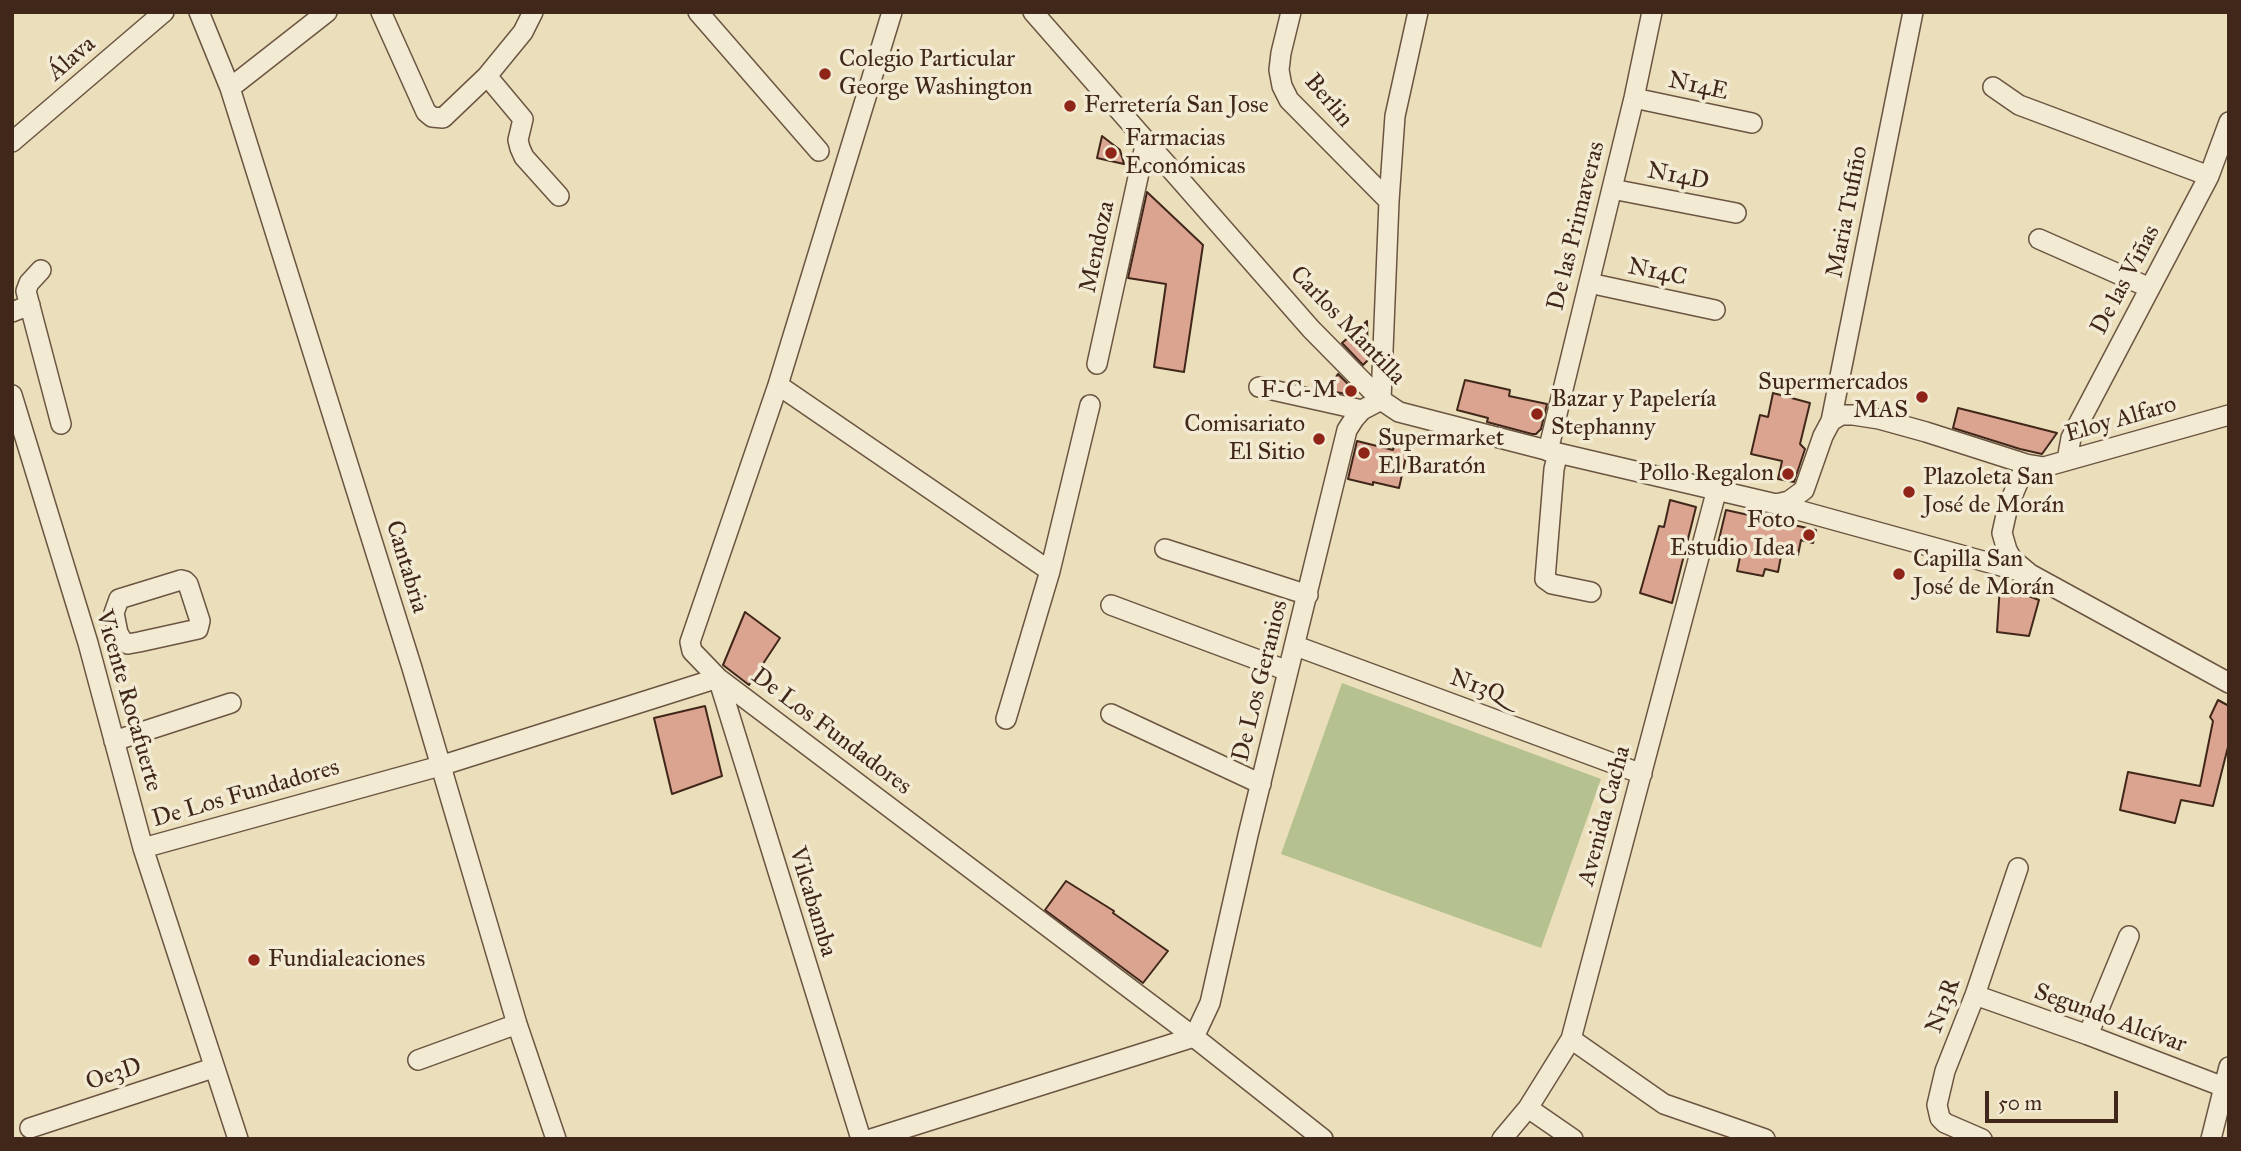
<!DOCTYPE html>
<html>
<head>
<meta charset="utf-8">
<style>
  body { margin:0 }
  #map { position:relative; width:2241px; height:1151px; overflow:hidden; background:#ebdeba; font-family:"IM FELL Great Primer",serif }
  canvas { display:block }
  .frame { position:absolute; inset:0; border:14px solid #40271a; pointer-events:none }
  .scale { position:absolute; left:1985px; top:1091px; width:133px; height:32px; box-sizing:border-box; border:4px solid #40271a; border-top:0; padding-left:9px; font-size:21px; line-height:24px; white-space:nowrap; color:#40271a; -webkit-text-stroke:5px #f2ead2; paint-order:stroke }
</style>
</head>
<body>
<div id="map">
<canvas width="2241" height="1151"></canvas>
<div class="frame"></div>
<div class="scale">50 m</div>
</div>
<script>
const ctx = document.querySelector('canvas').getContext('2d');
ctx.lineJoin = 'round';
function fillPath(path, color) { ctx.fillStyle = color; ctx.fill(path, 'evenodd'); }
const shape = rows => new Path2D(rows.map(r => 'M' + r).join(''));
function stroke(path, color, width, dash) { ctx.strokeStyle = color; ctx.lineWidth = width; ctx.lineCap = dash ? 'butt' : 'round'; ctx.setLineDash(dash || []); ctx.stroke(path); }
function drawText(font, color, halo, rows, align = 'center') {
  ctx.font = font + ' "IM FELL Great Primer",serif'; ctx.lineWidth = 7; ctx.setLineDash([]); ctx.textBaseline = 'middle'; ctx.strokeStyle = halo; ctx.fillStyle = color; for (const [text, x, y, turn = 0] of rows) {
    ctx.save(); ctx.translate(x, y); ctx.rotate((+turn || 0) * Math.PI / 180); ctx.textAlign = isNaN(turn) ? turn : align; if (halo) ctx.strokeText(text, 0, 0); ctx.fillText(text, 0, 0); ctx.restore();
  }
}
fillPath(shape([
  [1342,683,1601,779,1541,948,1281,854]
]), '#b6c190');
const building = shape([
  [1102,136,1120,150,1124,164,1097,158,1102,136],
  [1147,192,1203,245,1184,372,1154,367,1166,284,1128,278,1147,192],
  [1367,321,1368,360,1363,365,1342,343,1367,321],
  [1338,374,1356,392,1354,396,1327,390,1338,374],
  [1465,380,1510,390,1509,396,1547,404,1541,429,1536,434,1532,434,1487,422,1488,418,1457,410,1465,380],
  [1773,393,1810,403,1800,444,1805,449,1794,482,1778,479,1782,461,1751,454,1760,415,1768,417,1773,393],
  [1958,408,1986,415,2057,433,2042,454,2020,449,1953,428,1958,408],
  [1357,441,1393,450,1394,446,1408,448,1399,488,1373,482,1373,485,1348,479,1357,441],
  [1670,500,1696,507,1672,603,1640,593,1659,526,1664,527,1670,500],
  [1726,510,1816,530,1813,543,1801,540,1798,555,1782,551,1778,572,1765,569,1763,576,1737,571,1740,557,1716,552,1726,510],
  [2000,585,2039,600,2029,636,1997,632,2000,585],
  [745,612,780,638,749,685,723,665,745,612],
  [2218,700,2229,706,2229,743,2213,806,2181,800,2175,823,2120,810,2128,772,2200,786,2213,721,2210,717,2218,700],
  [705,706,722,776,672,794,654,718,705,706],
  [1066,881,1114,911,1113,913,1168,951,1143,983,1045,910,1066,881]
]);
fillPath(building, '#daa491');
stroke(building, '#40271a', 2);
const minor = shape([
  [199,12,230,88,412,668,517,1024,556,1139],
  [381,12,426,112,432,117,443,118,487,76,523,32,533,12],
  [698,12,819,151],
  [892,12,778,385,690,642,692,651,718,678,1194,1037,1323,1139],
  [1033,12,1311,329,1381,400,1399,412,1558,453,1776,504,2030,574],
  [1291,12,1281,53,1279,70,1282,86,1289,100,1389,201],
  [487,76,523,119,518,140,520,148,524,157,559,196],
  [1993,87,2019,105,2209,176],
  [230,88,327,12],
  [1634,98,1752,123],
  [12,142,164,12],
  [1612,189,1736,213],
  [2039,239,2150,288],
  [41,270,29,283,26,291,61,424],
  [1589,283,1715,310],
  [12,312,30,305],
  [1097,364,1146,141],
  [778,385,1050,571],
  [1259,387,1362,410],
  [12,395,88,643,143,848,238,1139],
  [1381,400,1389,201,1395,116,1418,12],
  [1831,421,1841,415,1853,415,1879,419,1926,432,2026,464,2044,467,2229,415],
  [1548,451,1634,98,1652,12],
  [1558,453,1554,469,1545,579,1552,584,1591,592],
  [2067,460,2071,438,2209,176,2229,122],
  [2026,464,2008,506,2002,533,2007,550,2012,559,2030,574,2229,683],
  [1776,504,1789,501,1804,490,1823,436,1831,421,1913,12],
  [1165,549,1308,595],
  [181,580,185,581,188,584,200,621,198,629,139,642,128,644,122,640,118,633,114,613,119,599,181,580],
  [1111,605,1288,671],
  [1296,646,1642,774],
  [718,678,861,1139],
  [1111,714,1261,784],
  [1006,719,1050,571,1090,405],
  [114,741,231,703],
  [143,848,440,766,718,678],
  [1975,995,2088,1035,2229,1089],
  [2088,1035,2129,936],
  [1571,1039,1664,1104,1765,1139],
  [418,1060,517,1024],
  [1528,1108,1573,1139],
  [30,1128,213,1068],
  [871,1139,1194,1037,1210,1003,1248,835,1347,430,1354,419,1362,410,1381,400],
  [1502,1139,1528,1108,1571,1039,1717,489],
  [1982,1139,1945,1123,1940,1118,1937,1105,1945,1071,1975,995,2018,868],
  [2211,1139,2229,1067]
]);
stroke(minor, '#6b5542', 22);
stroke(minor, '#f2ead2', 19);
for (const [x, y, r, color] of [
  [825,74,7,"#8f2418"],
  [1070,106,7,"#8f2418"],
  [1111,153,7,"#8f2418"],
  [1351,391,7,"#8f2418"],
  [1922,397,7,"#8f2418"],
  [1537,414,7,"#8f2418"],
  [1319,439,7,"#8f2418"],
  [1364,453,7,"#8f2418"],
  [1788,474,7,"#8f2418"],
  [1909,492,7,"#8f2418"],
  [1809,535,7,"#8f2418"],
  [1899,574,7,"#8f2418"],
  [254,960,7,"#8f2418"]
]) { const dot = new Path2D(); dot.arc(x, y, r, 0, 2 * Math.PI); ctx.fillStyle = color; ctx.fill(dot); stroke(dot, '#f2ead2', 2.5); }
drawText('24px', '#40271a', '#f2ead2', [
  ["Álava",72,59,-41],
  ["N14E",1698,87,12],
  ["Berlin",1328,101,50],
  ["N14D",1678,177,11],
  ["Maria Tufiño",1848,212,-79],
  ["De las Primaveras",1577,226,-76],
  ["Mendoza",1098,247,-78],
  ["N14C",1657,273,12],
  ["De las Viñas",2126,280,-62],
  ["Carlos Mantilla",1347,326,46],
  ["Eloy Alfaro",2121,420,-16],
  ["Cantabria",406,567,73],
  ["De Los Geranios",1261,681,-76],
  ["N13Q",1477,687,20],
  ["Vicente Rocafuerte",128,701,74],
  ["De Los Fundadores",831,732,37],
  ["De Los Fundadores",246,794,-16],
  ["Avenida Cacha",1605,816,-75],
  ["Vilcabamba",812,902,73],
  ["N13R",1944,1006,-69],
  ["Segundo Alcívar",2110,1019,20],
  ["Oe3D",114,1075,-18]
]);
drawText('24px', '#40271a', '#f2ead2', [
  ["Colegio Particular",839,60],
  ["George Washington",839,88],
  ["Ferretería San Jose",1084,106],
  ["Farmacias",1125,139],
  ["Económicas",1125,167],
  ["Supermercados",1908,383,"right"],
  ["MAS",1908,411,"right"],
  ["F-C-M",1337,391,"right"],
  ["Bazar y Papelería",1551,400],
  ["Stephanny",1551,428],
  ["Comisariato",1305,425,"right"],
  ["El Sitio",1305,453,"right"],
  ["Supermarket",1378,439],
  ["El Baratón",1378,467],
  ["Pollo Regalon",1774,474,"right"],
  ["Plazoleta San",1923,478],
  ["José de Morán",1923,506],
  ["Foto",1795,521,"right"],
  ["Estudio Idea",1795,549,"right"],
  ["Capilla San",1913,560],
  ["José de Morán",1913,588],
  ["Fundialeaciones",268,960]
], 'left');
</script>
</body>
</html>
